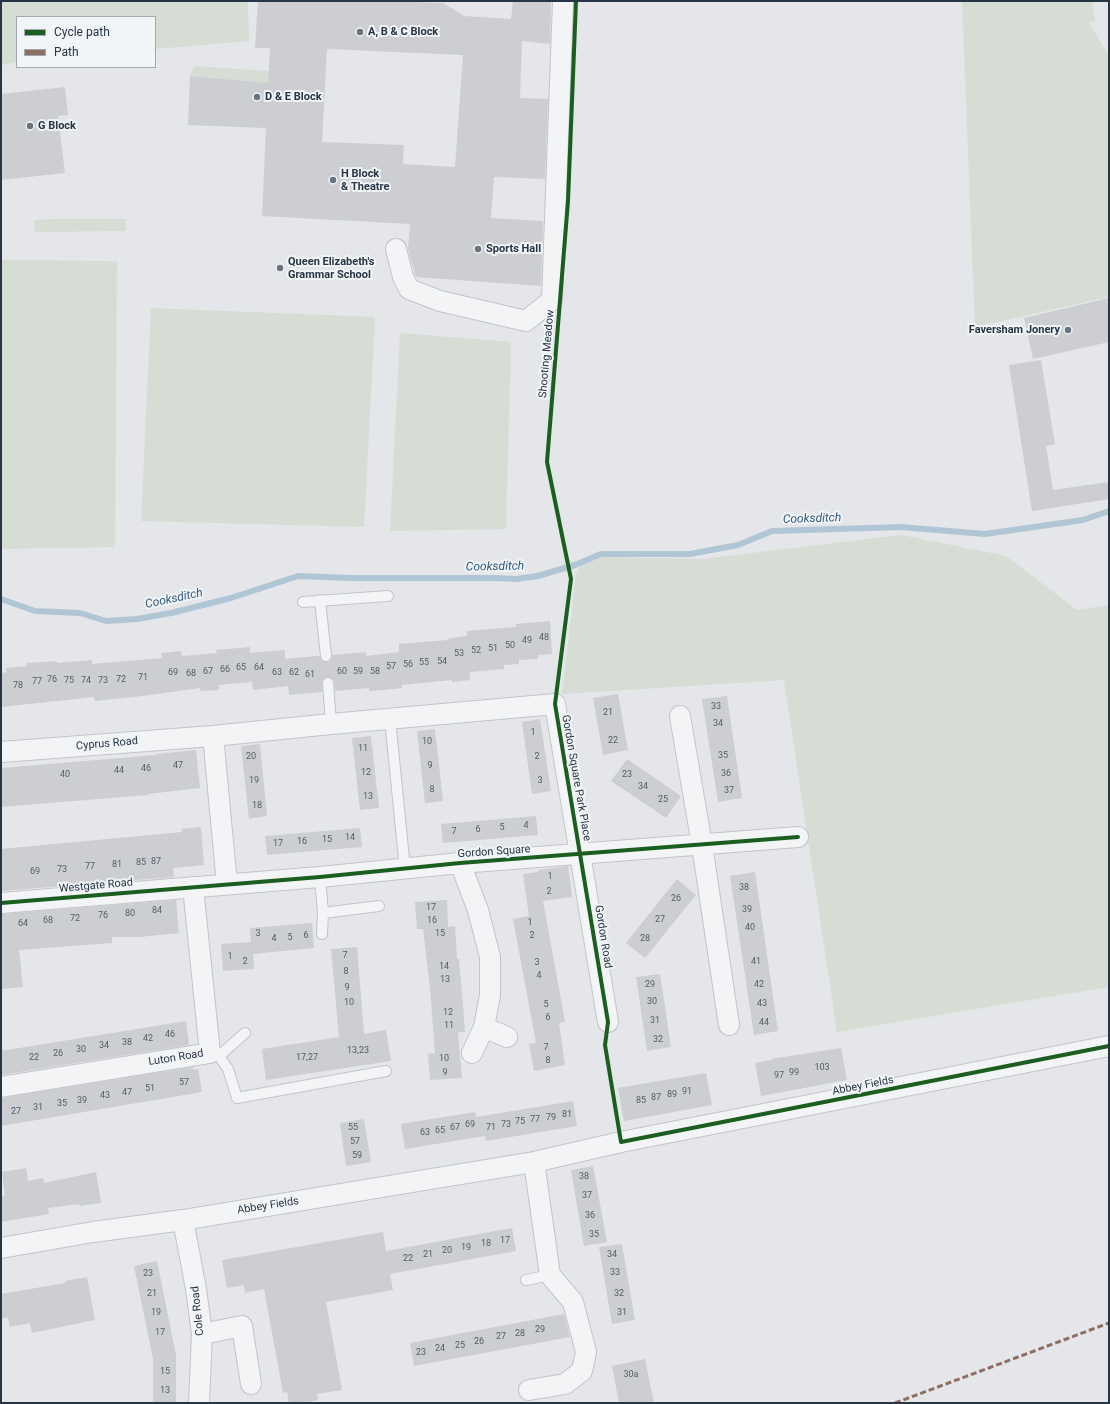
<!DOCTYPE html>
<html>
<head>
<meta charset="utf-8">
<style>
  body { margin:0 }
  #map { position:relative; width:1110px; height:1404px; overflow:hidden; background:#e4e6e9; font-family:Roboto,sans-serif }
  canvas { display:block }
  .frame { position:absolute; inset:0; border:2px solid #283544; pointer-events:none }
  .legend { position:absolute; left:16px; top:16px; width:140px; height:52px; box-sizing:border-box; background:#f1f5f8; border:1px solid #a1a8b0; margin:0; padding:5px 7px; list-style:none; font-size:12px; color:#283544 }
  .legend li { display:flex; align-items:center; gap:8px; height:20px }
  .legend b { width:20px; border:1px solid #a1a8b0 }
</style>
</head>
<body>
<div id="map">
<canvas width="1110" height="1404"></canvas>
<div class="frame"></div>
<ul class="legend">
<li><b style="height:5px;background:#1b5e20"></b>Cycle path</li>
<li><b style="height:5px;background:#8d6e63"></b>Path</li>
</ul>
</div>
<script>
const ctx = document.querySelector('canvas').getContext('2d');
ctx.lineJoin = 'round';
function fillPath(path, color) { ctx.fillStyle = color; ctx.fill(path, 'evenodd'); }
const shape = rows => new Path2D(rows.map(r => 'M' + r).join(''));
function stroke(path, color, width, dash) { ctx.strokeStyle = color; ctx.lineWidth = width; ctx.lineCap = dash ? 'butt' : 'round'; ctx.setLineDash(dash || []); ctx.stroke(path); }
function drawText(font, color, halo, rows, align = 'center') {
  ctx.font = font + ' Roboto,sans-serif'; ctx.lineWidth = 4; ctx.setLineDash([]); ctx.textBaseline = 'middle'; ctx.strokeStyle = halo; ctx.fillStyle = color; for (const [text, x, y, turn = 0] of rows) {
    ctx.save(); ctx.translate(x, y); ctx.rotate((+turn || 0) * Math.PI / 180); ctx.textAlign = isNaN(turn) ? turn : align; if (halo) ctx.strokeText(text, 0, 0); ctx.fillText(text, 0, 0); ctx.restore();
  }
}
fillPath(shape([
  [1,1,248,1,249,41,155,49,155,17,17,17,17,62,1,65],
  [962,1,1092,1,1095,20,1089,23,1109,56,1109,297,975,327],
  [194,66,269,71,268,83,190,76],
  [56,219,126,219,125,231,35,232,34,220],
  [1,260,117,261,115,547,1,549],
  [151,308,375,317,364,527,141,521],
  [400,333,511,342,506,529,390,531],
  [901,535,1006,556,1077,610,1109,605,1109,987,837,1032,784,680,562,694,576,574,580,567,601,557,702,559]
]), '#d5ddd4');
stroke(shape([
  [1,599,35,611,80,613,106,621,137,619,171,613,231,598,298,576,349,578,496,578,516,579,538,576,575,565,601,554,690,554,738,545,772,531,901,527,985,534,1083,520,1109,511]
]), '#b0c6d5', 6);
fillPath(shape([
  [258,1,391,1,443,3,464,16,511,19,513,1,551,1,550,44,522,41,520,98,548,99,545,179,494,177,491,218,543,221,541,286,416,277,408,249,410,224,262,216,266,128,188,125,190,76,268,83,270,48,255,48],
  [327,49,463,55,455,167,403,164,404,145,322,142],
  [65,87,68,115,58,116,65,173,1,180,1,94],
  [1109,298,1109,342,1033,359,1024,318],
  [1041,360,1055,444,1046,446,1053,490,1109,482,1109,499,1032,511,1009,365],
  [550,621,552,654,538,655,538,659,519,660,519,664,504,665,504,669,470,672,470,680,452,682,452,680,402,685,402,688,384,690,369,691,369,688,335,691,334,680,328,677,324,678,322,681,322,692,289,695,288,686,253,690,252,682,219,685,219,690,200,691,200,688,143,696,95,701,94,697,1,707,1,673,7,672,6,668,27,666,26,663,57,661,57,663,92,660,92,664,162,658,161,653,181,651,182,656,217,653,216,650,250,647,250,653,285,650,285,659,316,656,320,656,321,660,326,662,330,661,332,655,366,652,366,656,399,652,399,644,448,640,449,638,467,636,467,631,516,627,516,624],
  [618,694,628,750,603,755,593,698],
  [727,696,742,798,718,802,702,699],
  [540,719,551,791,532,794,522,722],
  [435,729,443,801,425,803,417,731],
  [371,736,379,808,360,810,352,738],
  [260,744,267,816,249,819,241,746],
  [196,750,200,788,148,794,148,795,1,807,1,768,156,755,156,754],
  [627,759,681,796,666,818,611,781],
  [536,816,538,835,443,843,441,824],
  [201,827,204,865,173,868,174,877,1,891,1,849,182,832,181,829],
  [360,828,362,847,267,855,265,836],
  [568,866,572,897,543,901,565,1022,559,1023,565,1065,534,1071,529,1044,536,1043,513,919,529,916,523,874,538,872,538,870],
  [755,872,778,1031,754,1035,730,876],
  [677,879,696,895,645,958,626,943],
  [176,900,179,933,140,937,112,937,112,943,19,950,23,987,1,989,1,914],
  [447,900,448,927,455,926,457,959,459,959,463,1005,465,1032,458,1032,462,1078,430,1080,428,1054,435,1053,430,988,423,929,417,929,415,902],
  [312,923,314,948,253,954,254,969,223,971,221,944,251,942,250,928],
  [357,947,364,1034,386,1030,391,1061,266,1080,262,1049,339,1037,331,949],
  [660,974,671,1047,647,1051,636,977],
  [186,1021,189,1045,1,1075,1,1051],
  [841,1048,847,1080,761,1096,755,1063,771,1060,771,1059],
  [193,1067,193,1070,198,1069,202,1092,1,1126,1,1098],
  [706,1073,712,1105,624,1121,618,1088],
  [573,1101,577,1126,486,1141,485,1136,405,1149,401,1124,475,1112,476,1117],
  [364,1119,371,1162,346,1166,340,1123],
  [593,1166,607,1242,584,1246,571,1170],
  [26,1168,28,1181,43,1178,44,1183,96,1172,101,1203,80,1206,79,1204,48,1208,49,1214,1,1222,1,1197,5,1196,2,1172],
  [512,1228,516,1251,390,1274,393,1290,326,1302,342,1390,317,1394,318,1400,304,1403,289,1403,287,1392,283,1393,264,1289,245,1293,244,1285,227,1288,222,1260,383,1232,386,1251],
  [622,1244,635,1320,612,1324,599,1247],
  [157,1261,176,1355,176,1403,153,1403,153,1359,134,1266],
  [87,1277,95,1320,32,1333,30,1323,10,1327,8,1317,1,1319,1,1294,65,1283,65,1281],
  [564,1314,570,1337,414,1366,410,1343],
  [645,1359,654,1403,619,1403,612,1366]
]), '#ccced1');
const service = shape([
  [320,600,326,656],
  [303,602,388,596],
  [328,683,331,724],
  [390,719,405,869],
  [320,877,323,913,322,934],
  [323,913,379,906],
  [210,1053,219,1056,228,1069,237,1098,386,1071],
  [219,1056,245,1033],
  [526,1280,550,1275]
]);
const minor = shape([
  [396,249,403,277,409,289,440,301,526,321,552,300,563,1],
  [680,716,702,845,729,1025],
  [213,736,227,884],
  [1,752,213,736,331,724,555,704,608,1022],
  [460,863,478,910,490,957,490,995,484,1027,472,1053],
  [1,903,320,877,460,863,798,837],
  [484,1027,507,1037],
  [1,1087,210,1053,193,887],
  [183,1220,196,1289,202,1334,199,1403],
  [1,1248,93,1232,183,1220,534,1162,621,1142,1109,1046],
  [202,1334,242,1326,251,1384],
  [529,1390,565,1384,582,1371,586,1352,573,1302,550,1275,534,1162]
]);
stroke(service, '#c2c4c7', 12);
stroke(minor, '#c2c4c7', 22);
stroke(service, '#f3f4f6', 10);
stroke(minor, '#f3f4f6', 20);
stroke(shape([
  [895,1403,1109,1323]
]), '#8d6e63', 3, [6, 3]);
stroke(shape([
  [576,1,568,201,547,462,571,579,555,704,608,1022,605,1045,621,1142,1109,1046],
  [1,903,320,877,460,863,798,837]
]), '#1b5e20', 4);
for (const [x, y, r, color] of [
  [360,32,4,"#6a737e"],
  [257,97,4,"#6a737e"],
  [30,126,4,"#6a737e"],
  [333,180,4,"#6a737e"],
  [478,249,4,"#6a737e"],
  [280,268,4,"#6a737e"],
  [1068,330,4,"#6a737e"]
]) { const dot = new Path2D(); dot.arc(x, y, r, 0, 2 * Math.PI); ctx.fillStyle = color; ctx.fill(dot); stroke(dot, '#f1f5f8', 1.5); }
drawText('9px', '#525c68', null, [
  ["48",544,638],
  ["49",527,641],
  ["50",510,646],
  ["51",493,649],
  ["52",476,651],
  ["53",459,654],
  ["54",442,662],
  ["55",424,663],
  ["56",408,665],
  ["57",391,667],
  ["65",241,668],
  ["64",259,668],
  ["66",225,670],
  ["67",208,672],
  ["60",342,672],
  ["59",358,672],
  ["58",375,672],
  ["69",173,673],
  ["63",277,673],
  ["62",294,673],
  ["68",191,674],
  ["61",310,675],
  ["71",143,678],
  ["76",52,680],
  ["72",121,680],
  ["75",69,681],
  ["74",86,681],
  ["73",103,681],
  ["77",37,682],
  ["78",18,686],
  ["33",716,707],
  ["21",608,713],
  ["34",718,724],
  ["1",533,733],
  ["22",613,741],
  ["10",427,742],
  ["11",363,749],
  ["35",723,756],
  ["20",251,757],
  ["2",537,757],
  ["47",178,766],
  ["9",430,766],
  ["46",146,769],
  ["44",119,771],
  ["12",366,773],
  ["36",726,774],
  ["40",65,775],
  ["23",627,775],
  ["19",254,781],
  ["3",540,781],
  ["34",643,787],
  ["8",432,790],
  ["37",729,791],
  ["13",368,797],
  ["25",663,800],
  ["18",257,806],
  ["4",526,826],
  ["5",502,828],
  ["6",478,830],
  ["7",454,832],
  ["14",350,838],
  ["15",327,840],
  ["16",302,842],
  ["17",278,844],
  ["87",156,862],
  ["85",141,863],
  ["81",117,865],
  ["77",90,867],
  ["73",62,870],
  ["69",35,872],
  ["1",550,877],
  ["38",744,888],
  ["2",549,892],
  ["26",676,899],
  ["17",431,908],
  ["39",747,910],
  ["84",157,911],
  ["80",130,914],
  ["76",103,916],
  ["72",75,919],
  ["27",660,920],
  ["68",48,921],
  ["16",432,921],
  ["1",530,923],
  ["64",23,924],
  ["40",750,928],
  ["3",258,934],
  ["15",440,934],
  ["6",306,936],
  ["2",532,936],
  ["5",290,938],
  ["4",274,939],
  ["28",645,939],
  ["7",345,956],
  ["1",230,957],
  ["2",245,962],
  ["41",756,962],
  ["3",537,963],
  ["14",444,967],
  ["8",346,972],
  ["4",539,976],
  ["13",445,980],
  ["29",650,985],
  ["42",759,985],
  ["9",347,988],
  ["30",652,1002],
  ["10",349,1003],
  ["43",762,1004],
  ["5",546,1005],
  ["12",448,1013],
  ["6",548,1018],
  ["31",655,1021],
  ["44",764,1023],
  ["11",449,1026],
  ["46",170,1035],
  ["42",148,1039],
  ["32",658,1040],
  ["38",127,1043],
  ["34",104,1046],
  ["7",546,1048],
  ["30",81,1050],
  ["13,23",358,1051],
  ["26",58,1054],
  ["22",34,1058],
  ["17,27",307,1058],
  ["10",444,1059],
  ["8",548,1061],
  ["103",822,1068],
  ["9",445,1073],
  ["99",794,1073],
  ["97",779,1076],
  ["57",184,1083],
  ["51",150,1089],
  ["91",687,1092],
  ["47",127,1093],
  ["89",672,1095],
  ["43",105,1096],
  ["87",656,1098],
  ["39",82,1101],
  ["85",641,1101],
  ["35",62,1104],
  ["31",38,1108],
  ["27",16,1112],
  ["81",567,1115],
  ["79",551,1118],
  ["77",535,1120],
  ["75",520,1122],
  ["69",470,1125],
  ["73",506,1125],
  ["55",353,1128],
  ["67",455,1128],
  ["71",491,1128],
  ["65",440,1131],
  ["63",425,1133],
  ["57",355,1142],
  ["59",357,1156],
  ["38",584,1177],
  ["37",587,1196],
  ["36",590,1216],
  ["35",594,1235],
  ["17",505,1241],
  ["18",486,1244],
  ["19",466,1248],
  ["20",447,1251],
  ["21",428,1255],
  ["34",612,1255],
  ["22",408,1259],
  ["33",615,1273],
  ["23",148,1274],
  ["21",152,1294],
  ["32",619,1294],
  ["19",156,1313],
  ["31",622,1313],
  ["29",540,1330],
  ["17",160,1333],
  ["28",520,1334],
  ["27",501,1337],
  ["26",479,1342],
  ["25",460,1346],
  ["24",440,1349],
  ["23",421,1353],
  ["15",165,1372],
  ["30a",631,1375],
  ["13",165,1391]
]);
drawText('bold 11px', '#283544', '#f1f5f8', [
  ["A, B & C Block",368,32],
  ["D & E Block",265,97],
  ["G Block",38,126],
  ["H Block",341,174],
  ["& Theatre",341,187],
  ["Sports Hall",486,249],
  ["Queen Elizabeth's",288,262],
  ["Grammar School",288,275],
  ["Faversham Jonery",1060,330,"right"]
], 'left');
drawText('11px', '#283544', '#f1f5f8', [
  ["Shooting Meadow",547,354,-85],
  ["Cyprus Road",107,744,-5],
  ["Gordon Square Park Place",576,778,80],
  ["Gordon Square",494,852,-4],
  ["Westgate Road",96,886,-5],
  ["Gordon Road",603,937,81],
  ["Luton Road",176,1058,-9],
  ["Abbey Fields",863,1086,-11],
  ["Abbey Fields",268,1206,-9],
  ["Cole Road",198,1311,-96]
]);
drawText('italic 12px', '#30587b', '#f1f5f8', [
  ["Cooksditch",812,519,-2],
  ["Cooksditch",495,567,-1],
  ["Cooksditch",174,599,-12]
]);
</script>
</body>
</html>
